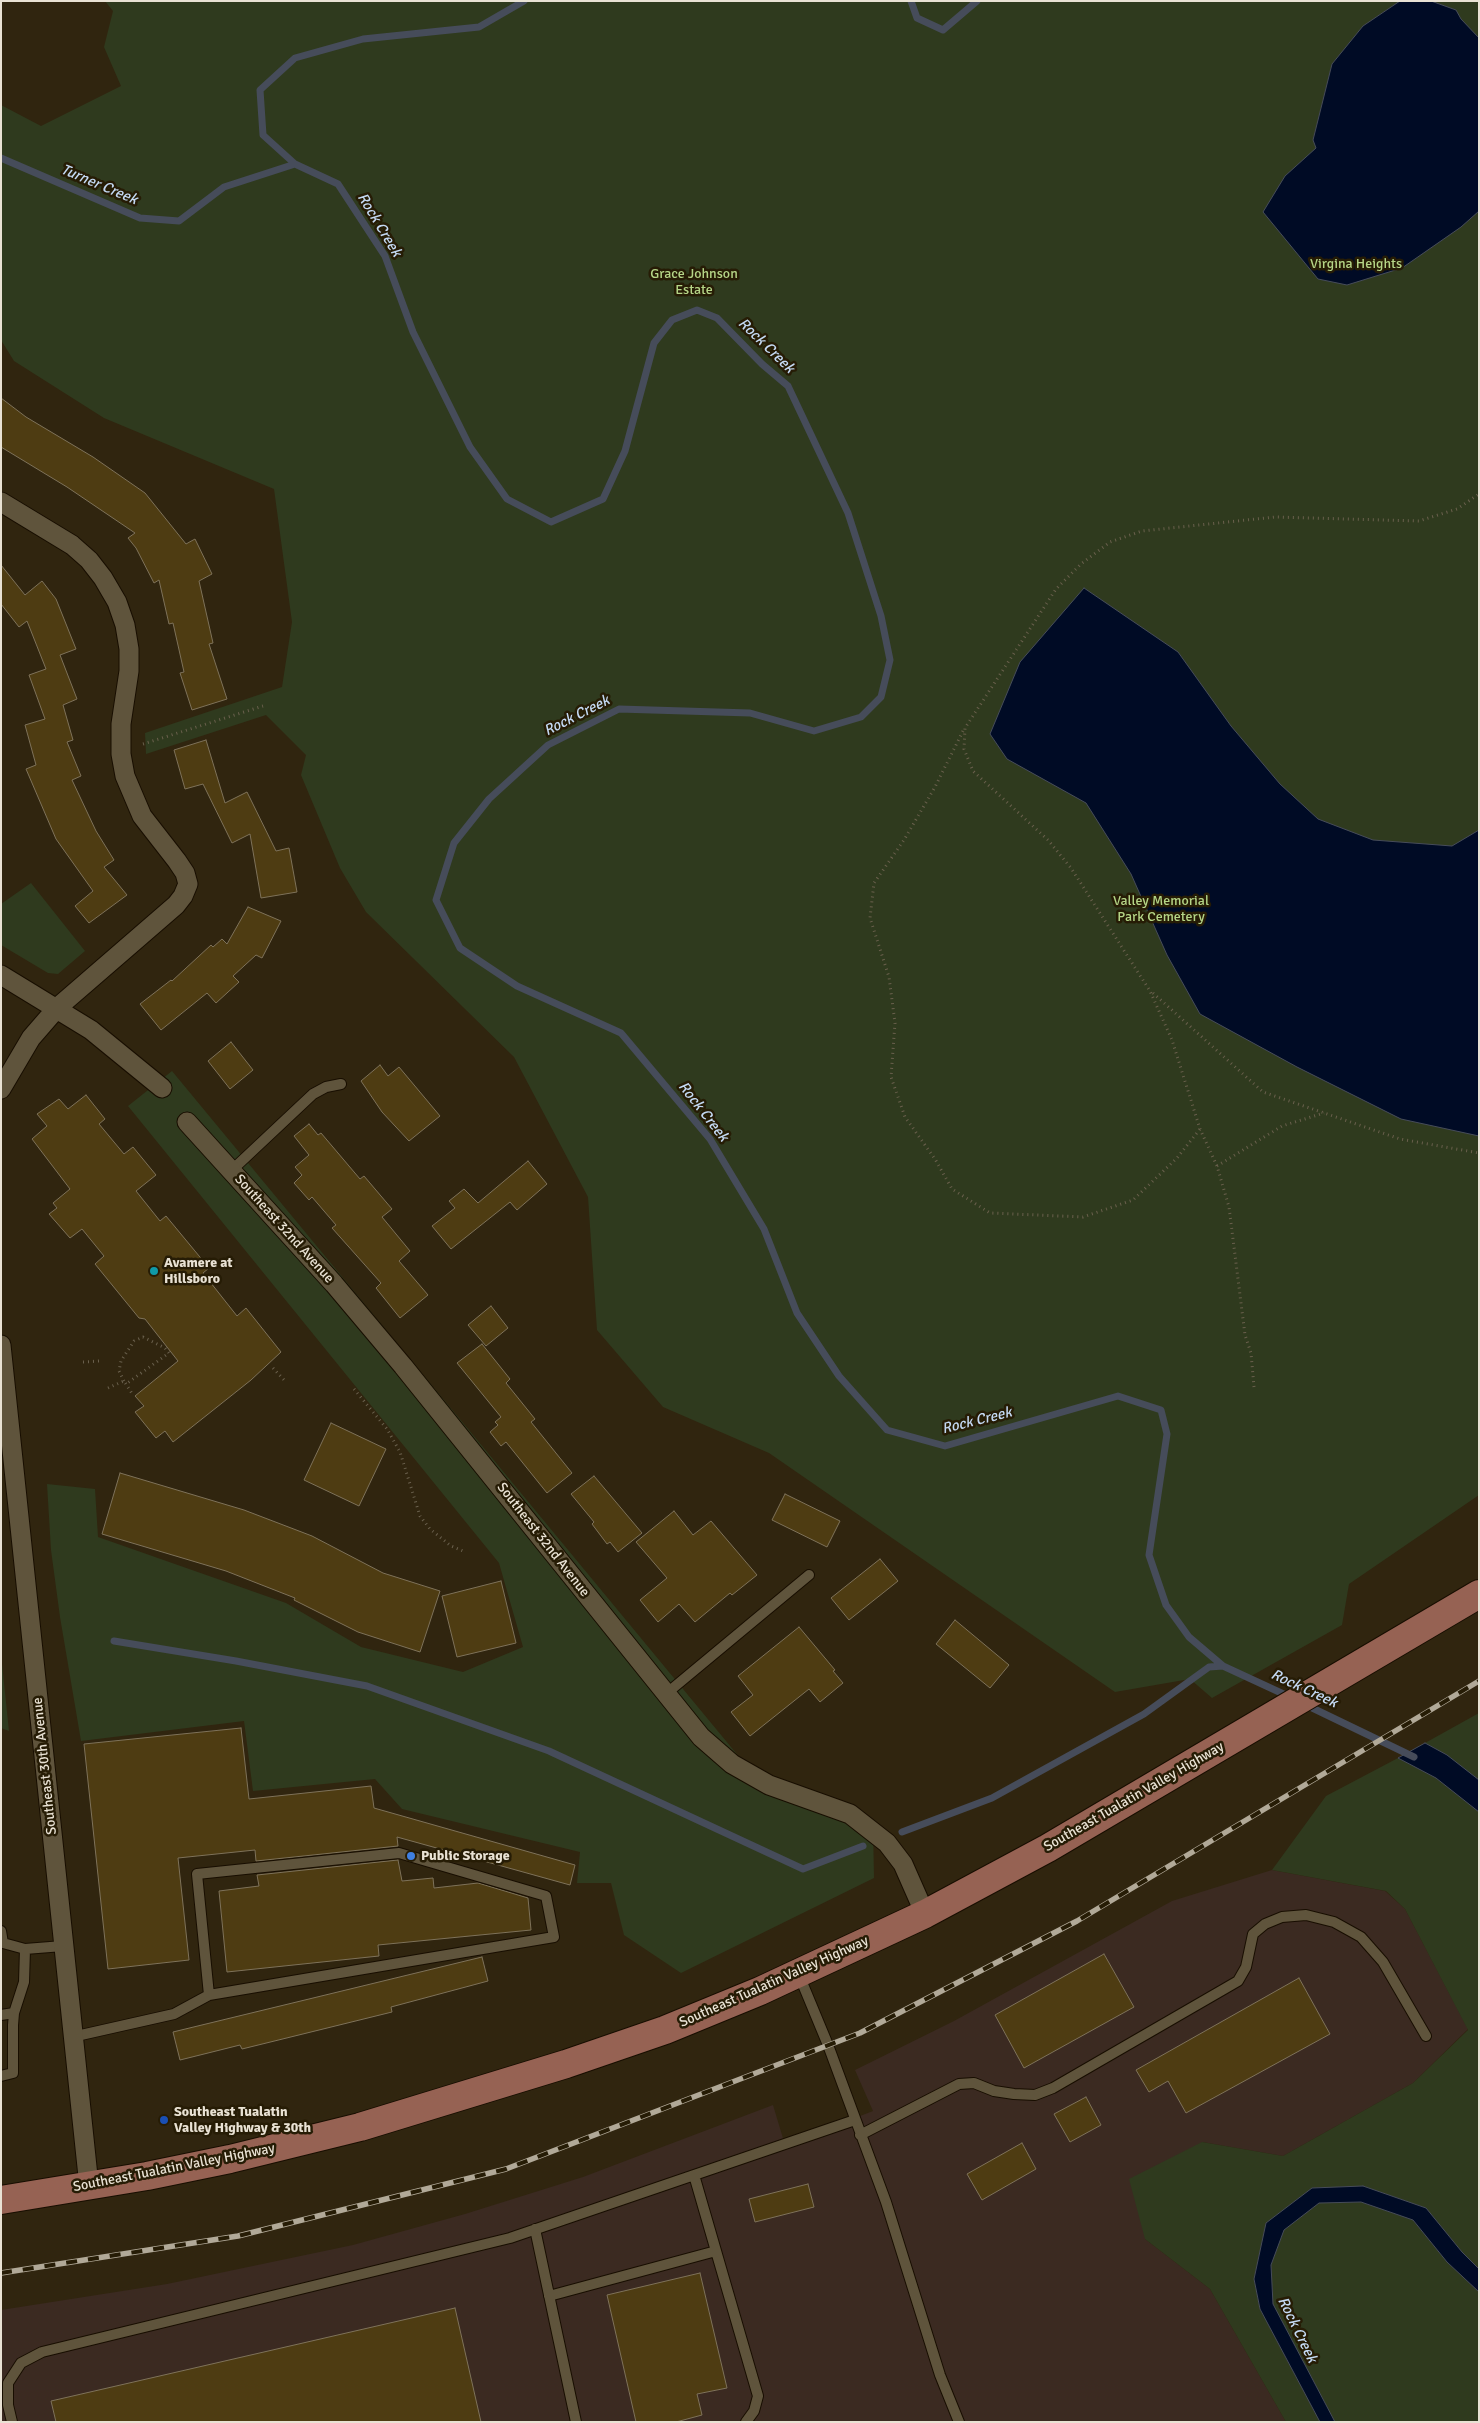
<!DOCTYPE html>
<html>
<head>
<meta charset="utf-8">
<style>
  body { margin:0 }
  #map { position:relative; width:1480px; height:2423px; overflow:hidden; background:#30250f; font-family:Signika,sans-serif }
  canvas { display:block }
  .frame { position:absolute; inset:0; border:2px solid #e9e2d4; pointer-events:none }
</style>
</head>
<body>
<div id="map">
<canvas width="1480" height="2423"></canvas>
<div class="frame"></div>
</div>
<script>
const ctx = document.querySelector('canvas').getContext('2d');
ctx.lineJoin = 'round';
function fillPath(path, color) { ctx.fillStyle = color; ctx.fill(path, 'evenodd'); }
const shape = rows => new Path2D(rows.map(r => 'M' + r).join(''));
function stroke(path, color, width, dash) { ctx.strokeStyle = color; ctx.lineWidth = width; ctx.lineCap = dash ? 'butt' : 'round'; ctx.setLineDash(dash || []); ctx.stroke(path); }
function drawText(font, color, halo, rows, align = 'center') {
  ctx.font = font + ' Signika,sans-serif'; ctx.lineWidth = 5; ctx.setLineDash([]); ctx.textBaseline = 'middle'; ctx.strokeStyle = halo; ctx.fillStyle = color; for (const [text, x, y, turn = 0] of rows) {
    ctx.save(); ctx.translate(x, y); ctx.rotate((+turn || 0) * Math.PI / 180); ctx.textAlign = isNaN(turn) ? turn : align; if (halo) ctx.strokeText(text, 0, 0); ctx.fillText(text, 0, 0); ctx.restore();
  }
}
fillPath(shape([
  [1272,1870,1385,1891,1405,1909,1468,2029,1413,2083,1283,2156,1202,2142,1145,2239,1210,2289,1286,2422,1,2422,1,2310,167,2284,353,2245,465,2214,583,2177,773,2105,785,2145,873,2111,855,2070,954,2021,1172,1901]
]), '#3b2a21');
fillPath(shape([
  [105,1,1400,1,1363,26,1332,64,1313,139,1456,10,1431,1,1479,1,1479,1495,1349,1584,1342,1625,1212,1698,1190,1679,1115,1692,769,1453,663,1407,597,1330,588,1197,514,1057,366,912,340,868,301,775,306,755,266,715,146,754,145,733,282,687,292,622,274,489,104,418,14,361,1,340,1,105,41,126,121,86,104,47,113,11],
  [31,883,85,951,58,974,48,973,1,945,1,904],
  [172,1071,750,1770,873,1826,874,1878,681,1973,624,1935,611,1883,577,1883,580,1852,402,1809,375,1779,253,1791,244,1721,81,1741,60,1617,51,1550,47,1484,95,1489,98,1537,286,1603,361,1647,463,1672,523,1647,499,1563,128,1106],
  [1,1654,9,1731,1,1728],
  [1479,1713,1479,2269,1462,2252,1426,2208,1363,2186,1312,2188,1266,2223,1254,2279,1260,2309,1320,2422,1286,2422,1210,2289,1145,2239,1129,2179,1202,2142,1283,2156,1413,2083,1468,2030,1405,1909,1386,1891,1272,1870,1326,1796,1398,1758,1436,1778,1468,1803,1447,1755,1425,1743],
  [1361,2202,1413,2220,1447,2262,1479,2292,1479,2422,1335,2422,1273,2304,1271,2265,1283,2230,1319,2203]
]), '#2f3a1e');
const water = shape([
  [1400,1,1431,1,1456,10,1461,19,1479,38,1479,211,1461,227,1402,268,1347,285,1318,279,1263,212,1285,176,1316,148,1313,140,1332,64,1363,26,1400,1],
  [1084,588,1178,652,1231,726,1280,784,1318,819,1373,840,1452,846,1479,830,1479,1136,1401,1119,1297,1067,1200,1014,1167,955,1131,874,1086,803,1007,759,990,734,1020,662,1084,588],
  [1425,1743,1447,1755,1479,1780,1479,1812,1436,1778,1398,1758,1425,1743],
  [1363,2186,1426,2208,1462,2252,1479,2269,1479,2292,1447,2262,1413,2220,1361,2202,1319,2203,1284,2230,1271,2265,1273,2304,1335,2422,1320,2422,1260,2309,1254,2279,1266,2223,1312,2188,1363,2186]
]);
fillPath(water, '#000b25');
stroke(water, '#464c5a', 1);
stroke(shape([
  [524,1,479,27,363,39,295,58,260,90,263,135,295,164,338,184,385,256,413,332,470,447,507,499,551,522,603,499,625,451,654,343,672,320,697,310,717,318,762,364,788,386,848,513,881,616,890,660,881,697,861,717,814,731,750,713,619,709,548,745,489,799,454,843,436,900,460,948,517,986,621,1033,710,1139,764,1229,797,1313,839,1376,887,1430,945,1446,1118,1396,1161,1410,1167,1434,1149,1555,1166,1605,1189,1637,1223,1666,1290,1697],
  [911,1,917,18,943,30,977,1],
  [1,158,140,218,179,221,224,187,295,164],
  [114,1641,236,1661,367,1686,549,1751,803,1869,863,1846],
  [1304,1704,1414,1757],
  [902,1832,992,1798,1144,1714,1209,1667,1223,1666]
]), '#464c5a', 7);
const building = shape([
  [1,398,26,417,93,457,145,493,186,544,195,539,212,574,199,581,213,643,209,644,227,699,192,710,180,673,184,672,173,623,169,624,159,580,154,583,136,548,128,538,135,533,67,487,1,447,1,398],
  [1,565,25,595,42,581,56,599,76,649,60,655,77,699,63,705,73,740,67,742,81,776,72,780,96,831,114,860,104,867,127,895,89,923,75,906,93,891,56,839,26,769,36,765,25,725,45,719,29,675,46,669,27,621,19,627,1,604,1,565],
  [206,740,225,803,247,792,276,851,289,848,297,892,261,898,250,834,232,843,203,784,185,789,174,750,206,740],
  [248,907,281,921,262,958,256,955,233,976,239,982,216,1003,207,993,161,1030,140,1004,171,980,172,981,211,945,213,947,222,939,227,944,248,907],
  [231,1042,253,1070,230,1089,208,1061,231,1042],
  [380,1065,388,1076,399,1067,440,1116,409,1141,382,1112,361,1081,380,1065],
  [86,1095,105,1119,99,1124,124,1154,133,1147,156,1175,136,1191,160,1221,166,1216,209,1268,203,1273,237,1316,246,1308,281,1352,251,1380,173,1442,165,1431,156,1438,135,1412,144,1406,135,1396,178,1361,145,1319,139,1318,95,1264,104,1256,82,1229,70,1238,49,1214,57,1208,53,1203,70,1189,32,1139,47,1126,37,1114,59,1099,68,1109,86,1095],
  [309,1124,318,1135,321,1133,360,1179,364,1176,392,1209,382,1217,410,1251,399,1261,428,1295,400,1318,376,1288,381,1283,332,1228,336,1225,312,1197,309,1200,294,1183,302,1175,295,1167,309,1155,294,1136,309,1124],
  [528,1161,547,1184,517,1210,510,1202,451,1249,432,1226,455,1208,449,1201,464,1189,478,1203,528,1161],
  [491,1306,508,1328,486,1346,468,1325,491,1306],
  [482,1344,510,1379,506,1383,535,1419,531,1422,572,1473,547,1493,506,1442,501,1446,490,1432,498,1425,495,1422,501,1417,457,1363,482,1344],
  [331,1423,386,1449,359,1506,304,1480,331,1423],
  [120,1473,244,1510,312,1536,383,1573,440,1591,420,1652,358,1632,294,1600,295,1598,226,1571,102,1534,120,1473],
  [594,1476,642,1533,618,1552,610,1542,607,1544,592,1524,594,1522,571,1494,594,1476],
  [785,1494,840,1521,827,1547,772,1520,785,1494],
  [674,1511,693,1535,711,1521,757,1575,732,1595,730,1593,695,1622,679,1604,658,1622,640,1600,667,1578,636,1542,674,1511],
  [880,1559,898,1581,849,1620,831,1598,880,1559],
  [501,1581,516,1643,457,1657,442,1596,501,1581],
  [955,1620,1009,1665,990,1688,936,1644,955,1620],
  [799,1627,835,1670,833,1671,843,1683,820,1702,809,1689,750,1736,731,1712,753,1695,738,1676,799,1627],
  [241,1728,249,1799,371,1786,374,1808,575,1865,570,1885,397,1837,398,1846,256,1861,255,1850,178,1858,189,1960,108,1969,84,1744,241,1728],
  [398,1860,402,1881,433,1878,434,1888,478,1883,528,1898,531,1930,378,1945,379,1956,227,1972,219,1891,259,1886,257,1875,398,1860],
  [1104,1954,1134,2007,1024,2068,995,2015,1104,1954],
  [482,1957,488,1981,391,2007,392,2012,242,2049,240,2045,180,2060,173,2032,482,1957],
  [1299,1978,1330,2034,1186,2113,1168,2081,1149,2092,1136,2070,1299,1978],
  [1086,2097,1101,2125,1070,2142,1054,2114,1086,2097],
  [1022,2143,1036,2169,982,2200,967,2174,1022,2143],
  [808,2184,814,2207,755,2222,749,2199,808,2184],
  [700,2273,727,2388,697,2394,702,2415,676,2422,636,2422,607,2295,700,2273],
  [455,2308,481,2422,56,2422,51,2401,455,2308]
]);
fillPath(building, '#4e3c12');
stroke(building, '#7e725a', 1);
const lane = shape([
  [231,1171,313,1094,326,1087,341,1084],
  [667,1693,809,1575],
  [1,1931,3,1943,25,1949,63,1946],
  [799,1975,828,2045,886,2202,940,2375,959,2422],
  [1,2015,14,2013],
  [72,2037,174,2014,209,1995,197,1874,399,1853,546,1896,554,1937,209,1995],
  [1,2076,13,2073,13,2025,14,2013,24,1982,25,1949],
  [860,2135,959,2084,974,2083,994,2091,1014,2094,1035,2095,1053,2088,1238,1981,1246,1967,1253,1934,1265,1924,1282,1917,1306,1915,1334,1922,1361,1937,1383,1962,1426,2036],
  [694,2175,758,2396,754,2411,746,2422],
  [535,2229,576,2422],
  [549,2296,716,2251],
  [12,2422,8,2405,8,2383,21,2363,42,2352,510,2238,855,2120]
]);
const street = shape([
  [1,502,72,545,89,560,103,578,117,602,125,625,129,649,129,671,121,724,121,754,125,776,142,816,177,861,185,873,188,884,183,896,176,905,57,1008,31,1038,1,1089],
  [1,975,91,1030,162,1088],
  [187,1122,334,1284,403,1366,701,1737,732,1764,769,1785,850,1814,887,1843,903,1864,925,1914],
  [1,1345,89,2186]
]);
const primary = shape([
  [1,2200,147,2176,230,2159,360,2127,566,2064,665,2030,760,1991,925,1914,1048,1848,1479,1594]
]);
stroke(lane, '#180e00', 12);
stroke(street, '#180e00', 21);
stroke(primary, '#180e00', 30);
stroke(shape([
  [963,731,935,787,904,840,874,883,870,918,889,977,895,1023,891,1077,905,1117,935,1159,952,1189,990,1213,1083,1217,1133,1200,1177,1158,1200,1129],
  [143,744,263,706],
  [1153,993,1263,1092,1400,1139,1479,1153],
  [1217,1166,1282,1126,1324,1113],
  [83,1362,100,1361],
  [273,1368,285,1381],
  [124,1381,119,1371,121,1361,134,1341,143,1337,165,1348,169,1353,126,1384],
  [1254,1387,1251,1353,1245,1335,1229,1207,1217,1166,1200,1129,1172,1040,1150,991,1071,868,1048,840,973,771,964,749,965,728,1056,589,1081,564,1110,542,1142,531,1275,517,1419,521,1457,509,1479,494],
  [108,1388,124,1381,133,1395],
  [354,1389,387,1429,400,1452,420,1516,430,1529,451,1546,463,1551]
]), '#6a604d', 3, [1, 4]);
stroke(lane, '#5f543c', 10);
stroke(street, '#5f543c', 19);
stroke(primary, '#966253', 28);
const rail = shape([
  [1,2273,238,2236,506,2169,860,2033,1077,1921,1479,1681]
]);
stroke(rail, '#b1a998', 5.5);
stroke(rail, '#261c05', 4, [11]);
for (const [x, y, r, color] of [
  [154,1271,5,"#0f9aa8"],
  [411,1856,5,"#3f7fe0"],
  [164,2120,5,"#1a4fb4"]
]) { const dot = new Path2D(); dot.arc(x, y, r, 0, 2 * Math.PI); ctx.fillStyle = color; ctx.fill(dot); stroke(dot, '#261c05', 2); }
drawText('14px', '#b5d587', '#261c05', [
  ["Virgina Heights",1356,264],
  ["Grace Johnson",694,274],
  ["Estate",694,290],
  ["Valley Memorial",1161,901],
  ["Park Cemetery",1161,917]
]);
drawText('14px', '#e9e2d4', '#261c05', [
  ["Southeast 32nd Avenue",284,1229,48],
  ["Southeast 32nd Avenue",543,1540,52],
  ["Southeast 30th Avenue",45,1766,-96],
  ["Southeast Tualatin Valley Highway",1134,1797,-30],
  ["Southeast Tualatin Valley Highway",774,1982,-24],
  ["Southeast Tualatin Valley Highway",174,2168,-11]
]);
drawText('bold 14px', '#e9e2d4', '#261c05', [
  ["Avamere at",164,1263],
  ["Hillsboro",164,1279],
  ["Public Storage",421,1856],
  ["Southeast Tualatin",174,2112],
  ["Valley Highway & 30th",174,2128]
], 'left');
drawText('italic 15px', '#c4d9f3', '#261c05', [
  ["Turner Creek",99,185,23],
  ["Rock Creek",379,225,59],
  ["Rock Creek",766,346,44],
  ["Rock Creek",577,716,-27],
  ["Rock Creek",703,1112,52],
  ["Rock Creek",977,1421,-14],
  ["Rock Creek",1304,1689,25],
  ["Rock Creek",1297,2330,64]
]);
</script>
</body>
</html>
